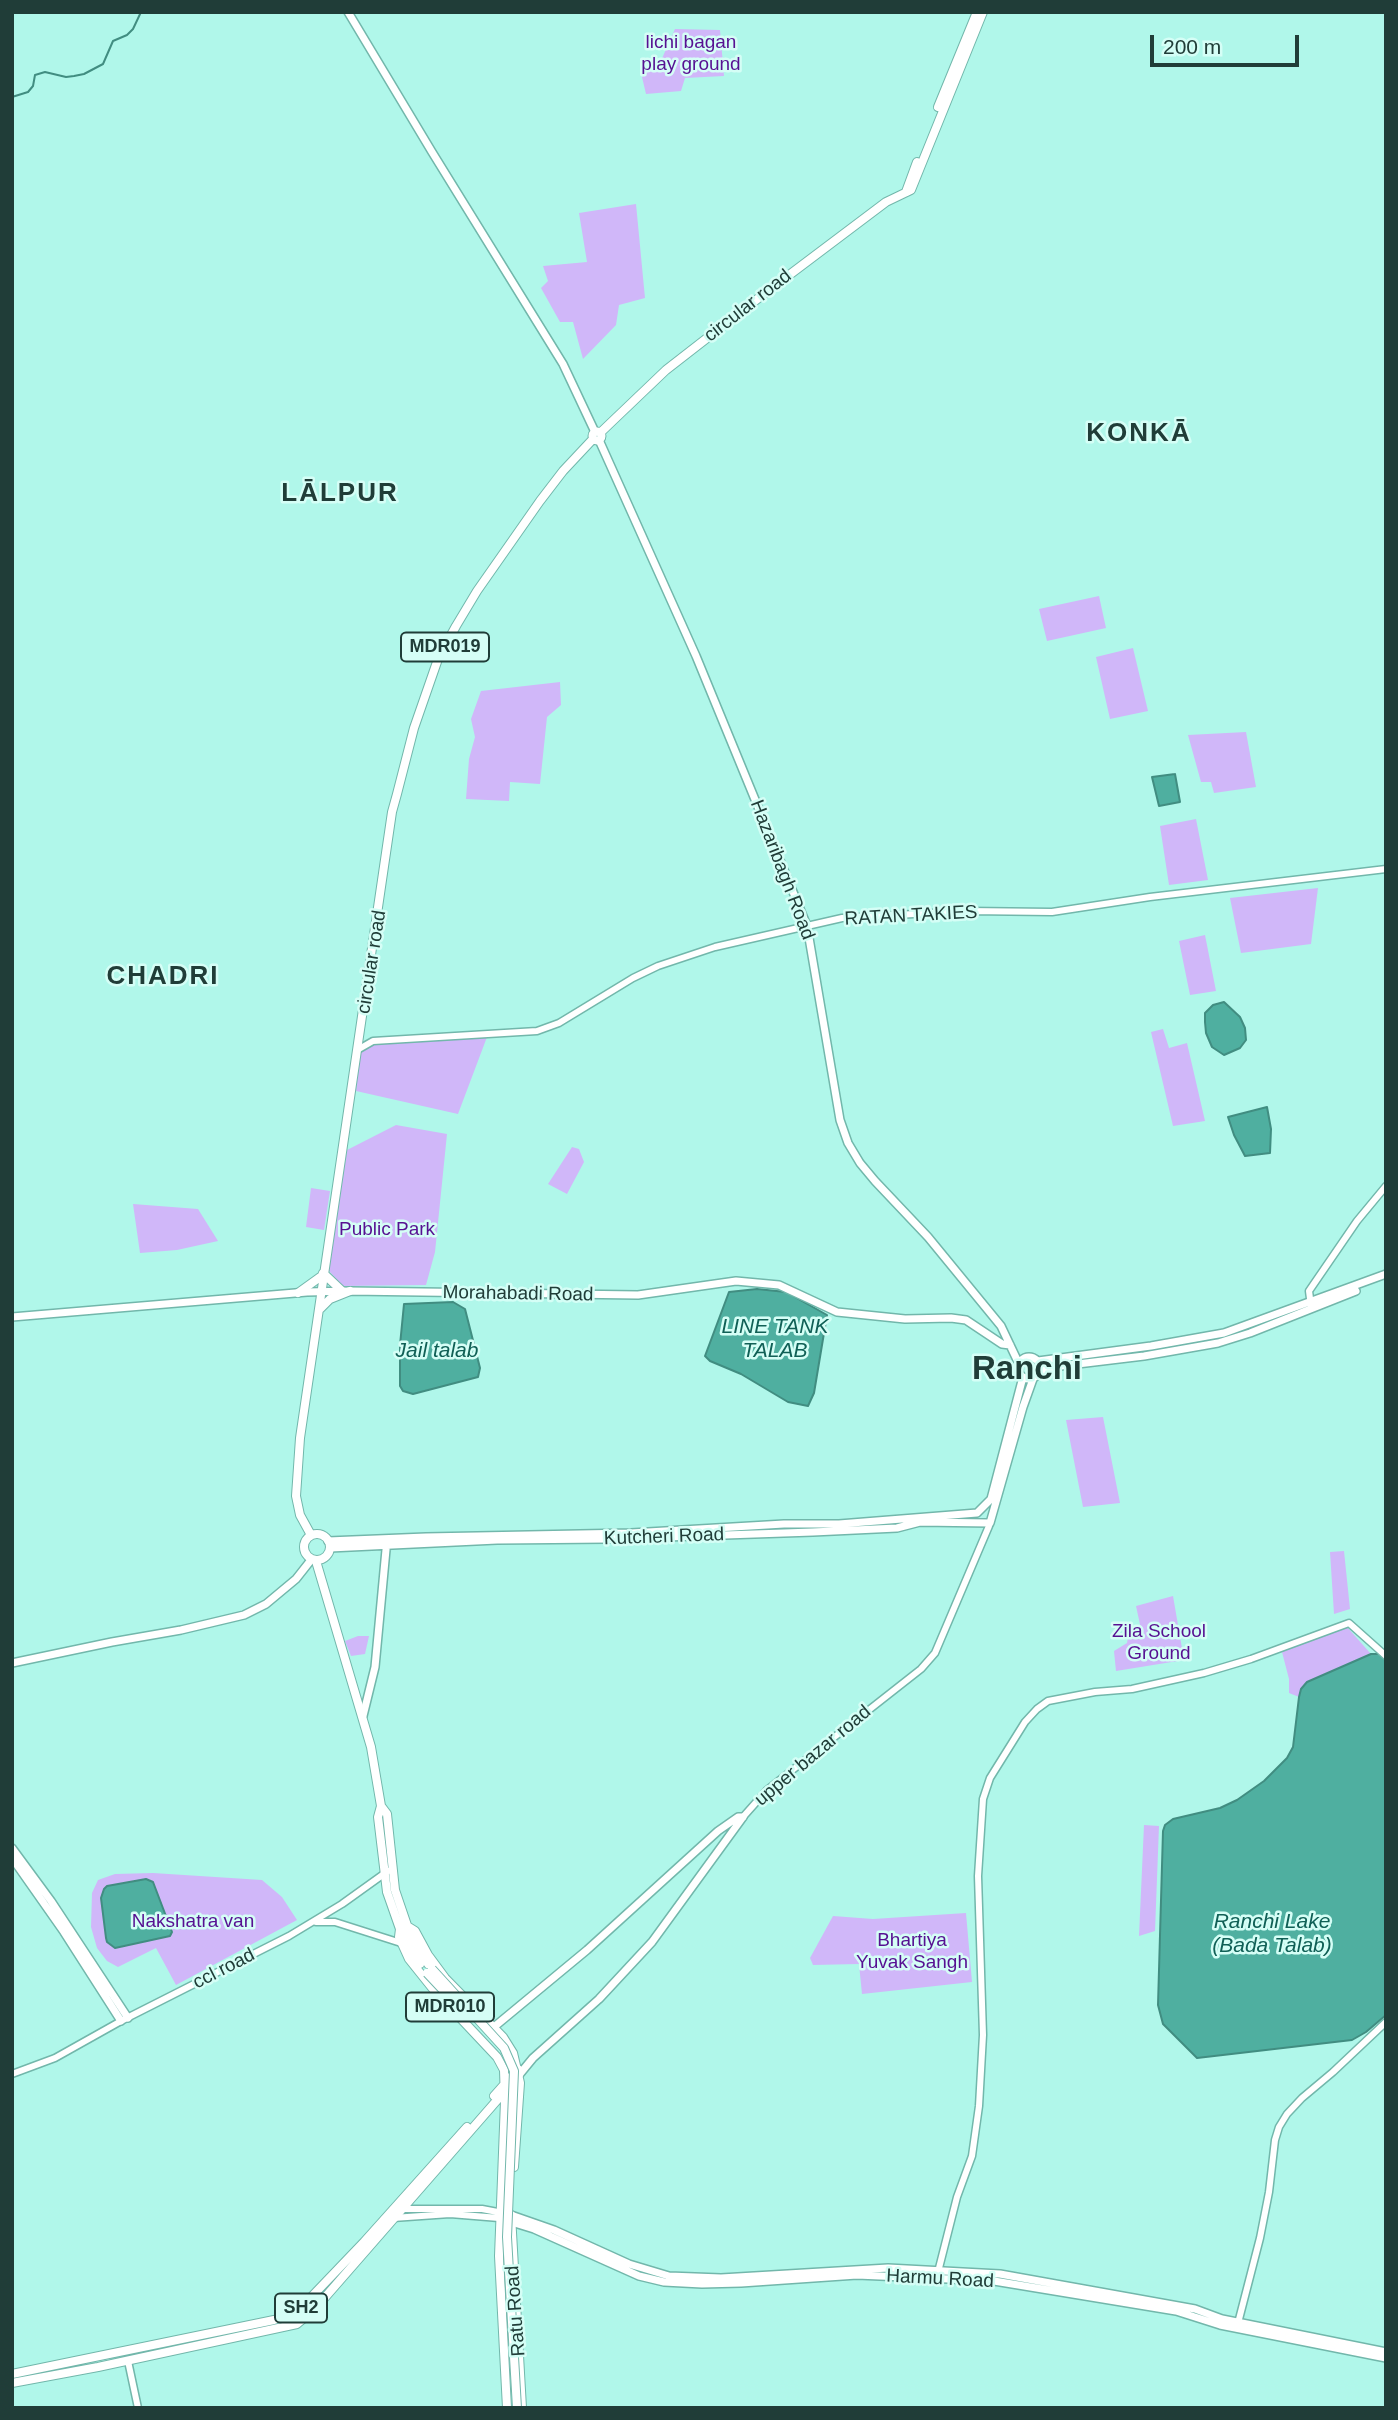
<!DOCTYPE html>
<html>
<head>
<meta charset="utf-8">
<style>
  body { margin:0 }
  #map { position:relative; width:1398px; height:2420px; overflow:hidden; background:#b0f7ea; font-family:Arial,sans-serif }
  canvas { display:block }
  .frame { position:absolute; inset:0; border:14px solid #203d38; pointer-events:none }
  .scale { position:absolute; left:1150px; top:35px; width:149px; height:32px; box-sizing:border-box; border:4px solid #203d38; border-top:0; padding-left:9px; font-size:21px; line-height:24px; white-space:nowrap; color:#203d38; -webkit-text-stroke:5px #d5fef6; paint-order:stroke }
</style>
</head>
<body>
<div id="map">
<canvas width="1398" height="2420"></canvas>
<div class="frame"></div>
<div class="scale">200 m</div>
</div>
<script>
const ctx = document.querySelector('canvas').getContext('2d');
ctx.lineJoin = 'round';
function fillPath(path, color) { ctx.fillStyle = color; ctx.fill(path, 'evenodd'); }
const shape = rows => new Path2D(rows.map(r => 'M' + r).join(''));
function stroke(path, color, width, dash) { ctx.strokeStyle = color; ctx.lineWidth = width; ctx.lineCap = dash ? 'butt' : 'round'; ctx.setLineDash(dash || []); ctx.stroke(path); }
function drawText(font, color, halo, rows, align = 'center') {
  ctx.font = font + ' Arial,sans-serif'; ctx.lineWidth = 5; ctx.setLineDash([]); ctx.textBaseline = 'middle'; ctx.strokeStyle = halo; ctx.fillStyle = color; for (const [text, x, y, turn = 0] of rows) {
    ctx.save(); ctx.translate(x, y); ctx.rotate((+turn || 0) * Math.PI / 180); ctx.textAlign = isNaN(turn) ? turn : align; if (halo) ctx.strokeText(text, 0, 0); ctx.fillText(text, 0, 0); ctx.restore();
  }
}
fillPath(shape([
  [675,29,720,30,724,76,685,78,681,91,646,94,642,77,656,60,656,72],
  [636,204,645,298,619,305,616,325,583,359,573,322,560,322,541,288,548,281,543,266,587,262,579,213],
  [1099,596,1106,628,1047,641,1039,609],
  [1133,648,1148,711,1110,719,1096,657],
  [560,682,561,705,547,717,540,784,510,782,509,801,466,799,469,759,475,737,471,719,481,691],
  [1246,732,1256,787,1214,793,1211,782,1201,782,1188,735],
  [1196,819,1208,880,1169,885,1160,826],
  [1318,888,1311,944,1241,953,1230,898],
  [1205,935,1216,991,1190,995,1179,941],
  [1163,1029,1169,1048,1187,1043,1205,1121,1173,1126,1151,1032],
  [487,1037,458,1114,356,1091,360,1050,372,1044],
  [396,1125,447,1134,435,1252,426,1285,343,1286,329,1271,347,1150],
  [572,1147,579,1149,584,1162,567,1194,548,1184],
  [311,1188,330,1191,324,1230,306,1227],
  [133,1204,198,1209,218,1241,177,1250,140,1253],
  [1103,1417,1120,1503,1083,1507,1066,1420],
  [1344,1551,1350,1609,1334,1614,1330,1552],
  [1173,1596,1184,1660,1116,1671,1114,1651,1127,1643,1129,1632,1141,1629,1136,1606],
  [1347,1627,1371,1654,1307,1682,1301,1689,1299,1697,1289,1693,1289,1679,1282,1652],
  [358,1636,369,1636,365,1654,351,1656,345,1641],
  [1144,1825,1159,1826,1155,1931,1139,1936],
  [153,1873,262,1880,282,1897,297,1920,176,1985,156,1948,118,1967,107,1961,97,1948,91,1927,92,1893,98,1880,115,1874],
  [966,1913,972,1982,862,1994,859,1964,813,1965,810,1958,833,1916,873,1919]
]), '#d0b7f9');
const water = shape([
  [1175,774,1180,802,1159,806,1152,777,1175,774],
  [1224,1002,1240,1017,1245,1028,1246,1040,1240,1048,1224,1055,1212,1047,1206,1033,1205,1022,1205,1013,1213,1005,1224,1002],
  [1267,1107,1271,1129,1270,1153,1245,1156,1234,1135,1228,1117,1267,1107],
  [757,1289,786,1292,827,1315,814,1393,808,1406,788,1402,741,1374,710,1361,705,1356,729,1292,757,1289],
  [453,1302,465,1309,480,1368,478,1377,413,1394,403,1391,400,1386,400,1345,404,1304,453,1302],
  [1371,1654,1381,1654,1386,1660,1386,2015,1366,2032,1352,2040,1197,2058,1163,2024,1158,2005,1163,1831,1165,1825,1173,1819,1220,1808,1237,1800,1264,1781,1287,1758,1293,1747,1299,1697,1301,1689,1307,1682,1371,1654],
  [146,1879,153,1882,172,1932,170,1936,115,1948,107,1942,106,1938,101,1898,104,1889,107,1886,146,1879]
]);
fillPath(water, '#4fafa0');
stroke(water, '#418d81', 2);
stroke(shape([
  [12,97,28,92,33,86,35,75,45,72,66,77,74,76,84,74,103,64,113,41,127,35,133,29,141,12]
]), '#418d81', 2);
const tertiary = shape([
  [359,1049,373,1041,537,1031,559,1023,633,978,658,966,715,947,842,918,968,911,1052,912,1150,897,1386,869],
  [1311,1306,1309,1291,1357,1221,1386,1186],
  [743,1817,767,1790,921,1669,935,1653,989,1526,989,1523],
  [316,1922,335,1922,401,1943],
  [12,2074,55,2058,121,2021,289,1936,342,1904,388,1871],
  [399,2209,482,2209,503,2213],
  [393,2218,450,2214,499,2218],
  [938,2272,957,2197,972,2156,979,2106,983,2035,978,1876,983,1799,990,1778,1025,1722,1037,1709,1048,1701,1095,1692,1132,1689,1204,1673,1251,1659,1349,1623,1386,1656],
  [1237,2327,1260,2238,1269,2192,1275,2140,1279,2127,1287,2114,1302,2098,1333,2072,1386,2022],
  [128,2361,138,2408]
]);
const secondary = shape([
  [348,12,432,152,563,364,595,432],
  [599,440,696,656,807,926,840,1120,848,1143,860,1163,875,1181,928,1237,1001,1326,1019,1364],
  [12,1317,307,1292,350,1291,638,1295,736,1281,779,1285,837,1312,905,1319,951,1318,966,1320,1002,1344,1010,1345],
  '1018 1368a11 11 0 1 1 22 0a11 11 0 1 1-22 0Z',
  [1038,1361,1151,1346,1224,1333,1386,1274],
  [1040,1371,1061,1366,1144,1356,1218,1343,1250,1333,1356,1291],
  [328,1541,426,1537,631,1533,784,1524,839,1524,977,1513,991,1499,1023,1377],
  [330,1548,497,1540,608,1539,813,1532,897,1528,920,1522,990,1523,1023,1407,1033,1379],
  [12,1663,112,1642,181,1630,244,1615,266,1604,296,1579,311,1560],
  [363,1716,375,1667,387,1539],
  [12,1848,51,1901,128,2018],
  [12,1858,64,1932,121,2021],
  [494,2027,587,1950,718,1831,738,1817,743,1817],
  [519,2075,533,2058,599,1999,652,1942,743,1817],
  [511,2215,554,2230,629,2264,669,2276,721,2278,888,2268,1000,2274,1195,2309,1222,2319,1386,2352],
  [508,2221,534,2229,639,2276,664,2282,702,2284,741,2283,857,2275,994,2281,1176,2311,1220,2325,1386,2358]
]);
const primary = shape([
  [938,107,977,12],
  [906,192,917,162],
  '592.5 436a4.5 4.5 0 1 1 9 0a4.5 4.5 0 1 1-9 0Z',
  [600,433,666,370,756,300,886,202,911,190,983,12],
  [323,1273,342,1291],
  [298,1293,323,1275],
  [320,1309,330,1299,350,1291],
  '304 1547a13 13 0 1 1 26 0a13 13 0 1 1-26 0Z',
  [311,1535,300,1515,296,1496,300,1438,392,812,397,794,414,728,438,659,456,626,477,591,540,501,563,471,593,439],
  [316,1561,371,1747,381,1806,378,1817,387,1892,400,1929,420,1964],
  [381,1806,387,1814,395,1890,409,1931,428,1964],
  [407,1926,415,1931,428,1955,445,1978,503,2037,513,2053,520,2083,514,2167],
  [400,1929,399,1937,409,1959,433,1989,497,2057,504,2070,505,2101,499,2256,507,2408],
  [494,2096,518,2069],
  [511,2215,522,2408],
  [12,2374,274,2320,296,2313,364,2242,467,2127],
  [12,2383,98,2367,297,2324,314,2310,519,2075]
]);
stroke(tertiary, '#72b7ab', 9);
stroke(secondary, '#72b7ab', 10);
stroke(primary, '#72b7ab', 10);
stroke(tertiary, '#fff', 6);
stroke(secondary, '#fff', 7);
stroke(primary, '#fff', 8);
const primaryBridge = shape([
  [432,1969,504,2048,514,2071,507,2237,517,2408],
  [427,1973,459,2007]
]);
stroke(primaryBridge, '#72b7ab', 10, []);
stroke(primaryBridge, '#fff', 8);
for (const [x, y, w] of [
  [445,647,88],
  [450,2007,88],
  [301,2308,52]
]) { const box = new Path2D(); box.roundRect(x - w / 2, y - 14.5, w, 29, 5); ctx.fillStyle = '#d5fef6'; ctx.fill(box); stroke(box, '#203d38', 2); }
drawText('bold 18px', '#203d38', null, [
  ["MDR019",445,647],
  ["MDR010",450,2007],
  ["SH2",301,2308]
]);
drawText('19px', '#571192', '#d5fef6', [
  ["lichi bagan",691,43],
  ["play ground",691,65],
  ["Public Park",387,1230],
  ["Zila School",1159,1632],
  ["Ground",1159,1654],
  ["Nakshatra van",193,1922],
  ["Bhartiya",912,1941],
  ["Yuvak Sangh",912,1963]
]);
drawText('19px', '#203d38', '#d5fef6', [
  ["circular road",748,306,-38],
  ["Hazaribagh Road",782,870,69],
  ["RATAN TAKIES",911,916,-3],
  ["circular road",372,962,-81],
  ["Morahabadi Road",518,1294,1],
  ["Kutcheri Road",664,1537,-2],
  ["upper bazar road",813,1756,-40],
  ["ccl road",224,1969,-27],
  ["Harmu Road",940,2279,3],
  ["Ratu Road",516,2311,-94]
]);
drawText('italic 21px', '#106056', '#d5fef6', [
  ["LINE TANK",775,1327],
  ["TALAB",775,1351],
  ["Jail talab",437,1351],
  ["Ranchi Lake",1272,1922],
  ["(Bada Talab)",1272,1946]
]);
ctx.letterSpacing = '2px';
drawText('bold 26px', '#203d38', '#d5fef6', [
  ["KONKĀ",1139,434],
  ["LĀLPUR",340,494],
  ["CHADRI",163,977]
]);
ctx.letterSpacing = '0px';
drawText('bold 33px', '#203d38', '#d5fef6', [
  ["Ranchi",1027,1370]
]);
</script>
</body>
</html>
